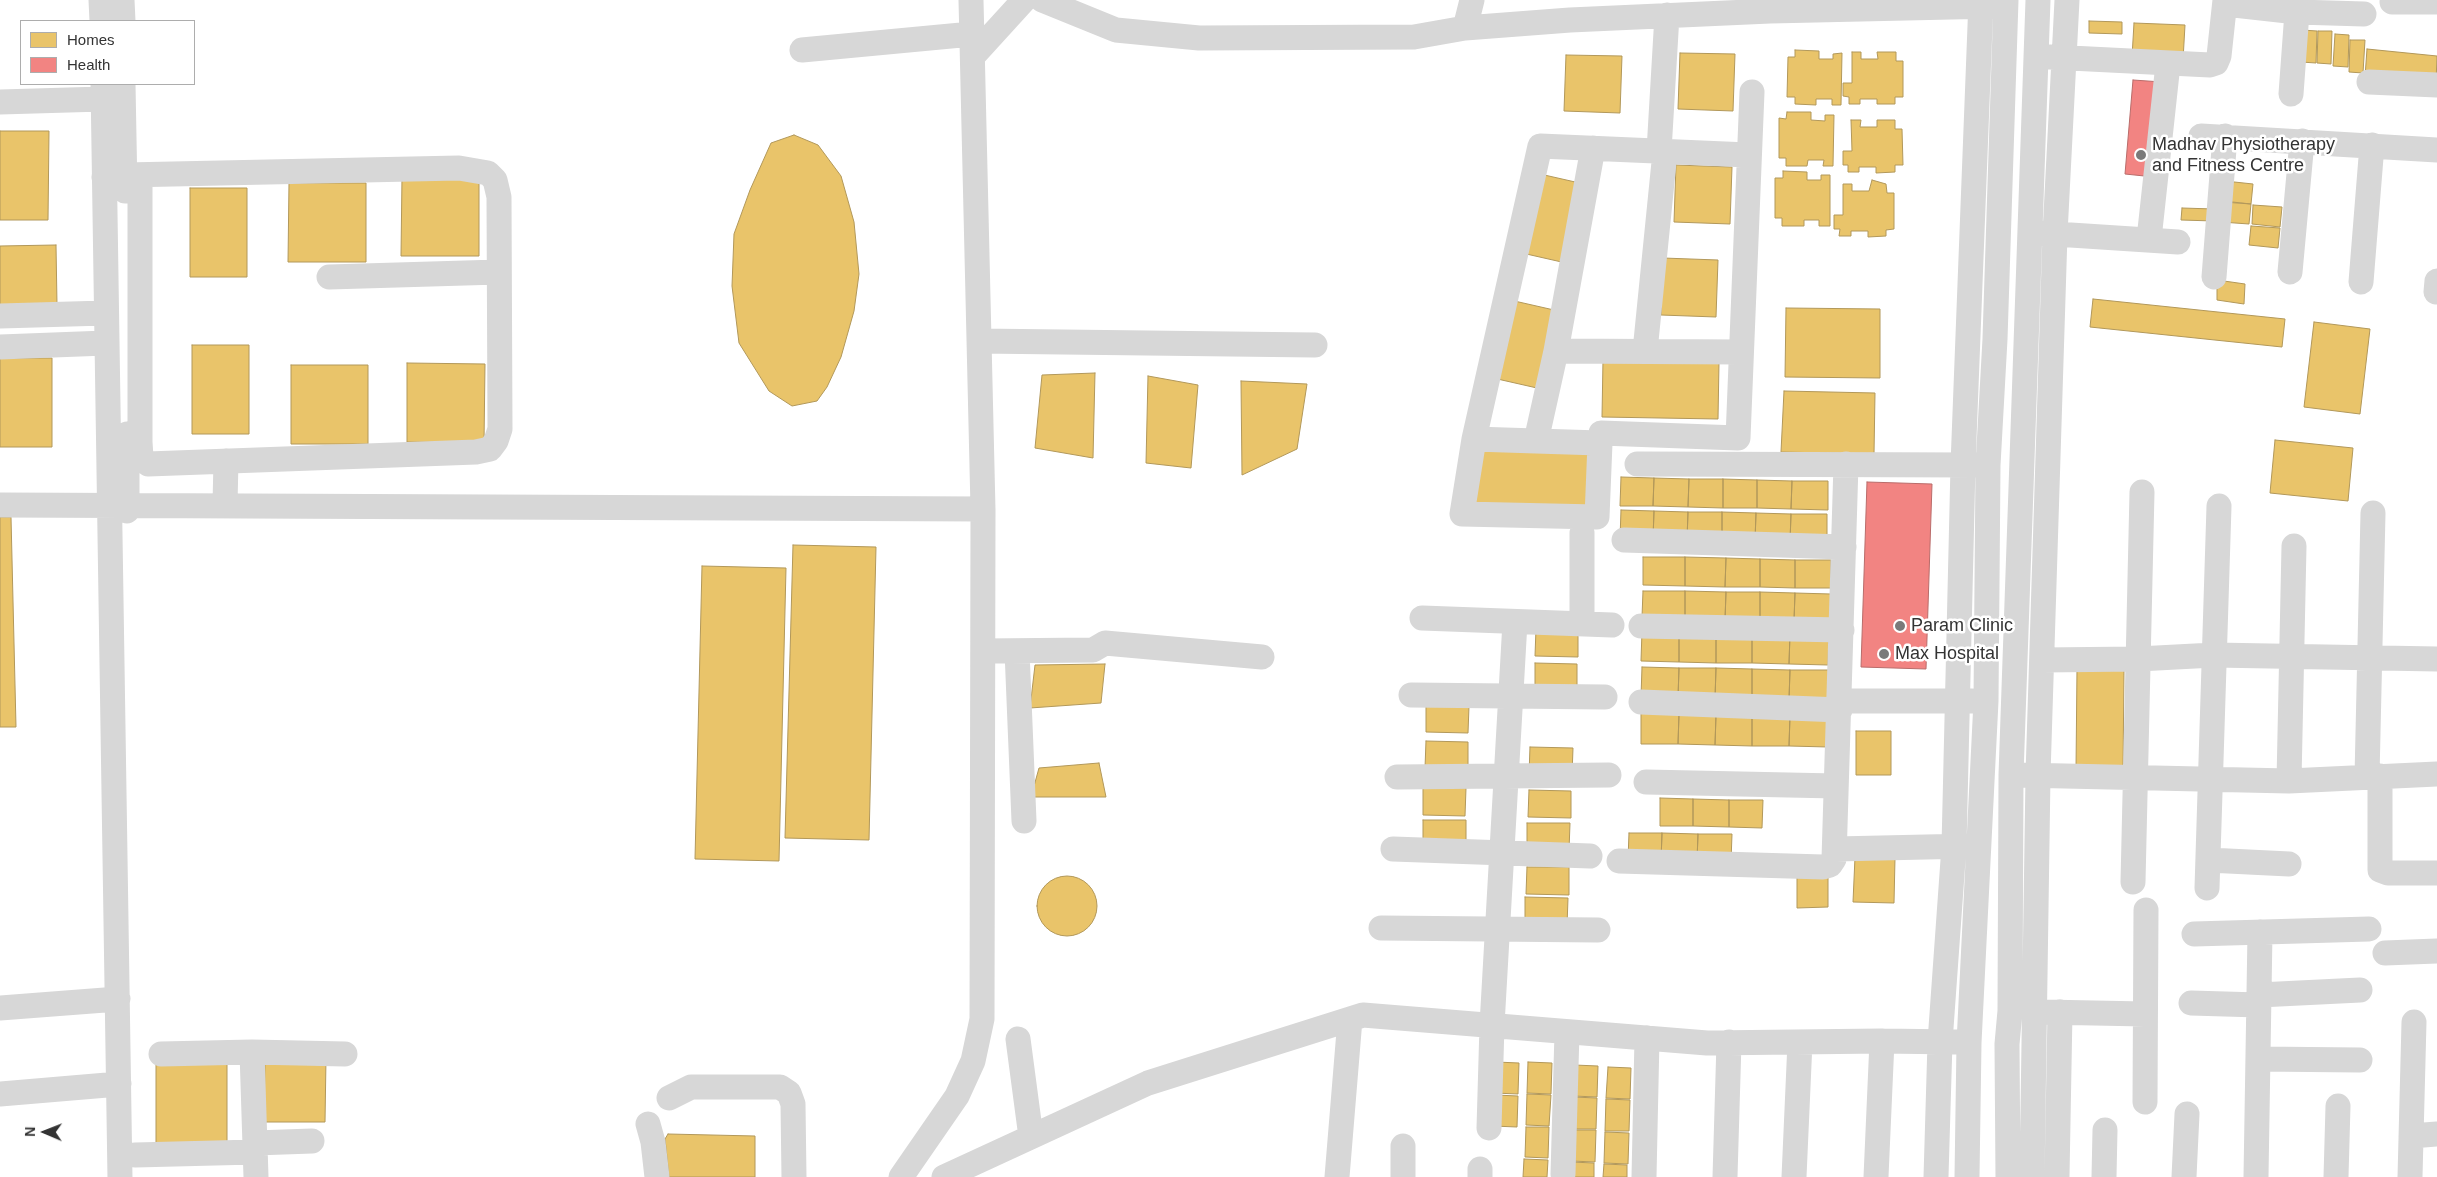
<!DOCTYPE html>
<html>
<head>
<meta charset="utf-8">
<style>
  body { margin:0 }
  #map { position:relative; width:2437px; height:1177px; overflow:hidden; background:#fff; font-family:Helvetica,sans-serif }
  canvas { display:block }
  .legend { position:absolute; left:20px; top:20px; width:175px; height:65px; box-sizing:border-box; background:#fff; border:1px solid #adadad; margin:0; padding:6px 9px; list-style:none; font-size:15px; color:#333 }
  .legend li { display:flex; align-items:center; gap:10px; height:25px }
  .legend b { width:25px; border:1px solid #adadad }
  .north { position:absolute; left:20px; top:1107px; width:50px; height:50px; -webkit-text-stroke:4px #fff; paint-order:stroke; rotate:271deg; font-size:14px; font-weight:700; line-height:20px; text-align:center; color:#333 }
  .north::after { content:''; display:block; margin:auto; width:18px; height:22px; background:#333; clip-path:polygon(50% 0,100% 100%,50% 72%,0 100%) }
</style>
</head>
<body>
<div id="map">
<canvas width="2437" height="1177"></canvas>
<ul class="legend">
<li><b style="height:14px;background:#e9c46a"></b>Homes</li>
<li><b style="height:14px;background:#f28482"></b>Health</li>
</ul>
<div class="north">N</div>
</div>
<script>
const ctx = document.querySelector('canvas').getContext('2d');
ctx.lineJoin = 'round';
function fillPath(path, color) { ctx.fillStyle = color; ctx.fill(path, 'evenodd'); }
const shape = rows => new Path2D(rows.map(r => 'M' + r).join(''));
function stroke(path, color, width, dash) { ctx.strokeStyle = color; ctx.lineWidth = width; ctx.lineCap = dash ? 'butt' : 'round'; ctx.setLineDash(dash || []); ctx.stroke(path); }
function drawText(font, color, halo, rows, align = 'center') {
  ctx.font = font + ' Helvetica,sans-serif'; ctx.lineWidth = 5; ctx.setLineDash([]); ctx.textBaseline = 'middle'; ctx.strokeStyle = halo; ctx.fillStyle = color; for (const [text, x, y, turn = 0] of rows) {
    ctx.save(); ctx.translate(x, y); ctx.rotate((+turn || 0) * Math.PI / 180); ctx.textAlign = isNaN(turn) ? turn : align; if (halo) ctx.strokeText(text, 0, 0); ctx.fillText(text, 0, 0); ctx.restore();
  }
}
const homes = shape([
  [2089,21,2122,22,2122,34,2089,33,2089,21],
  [2134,23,2185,25,2183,60,2132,57,2134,23],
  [2302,30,2317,31,2316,63,2301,62,2302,30],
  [2318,31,2332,31,2331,64,2317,63,2318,31],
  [2335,34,2349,35,2348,67,2333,66,2335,34],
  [2350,40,2365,40,2363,73,2349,72,2350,40],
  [2367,49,2437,56,2436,83,2365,77,2367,49],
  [1795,50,1819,51,1819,59,1833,59,1833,54,1842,53,1841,105,1832,105,1832,99,1816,99,1816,105,1795,104,1795,97,1787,97,1788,57,1795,57,1795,50],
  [1852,52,1861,52,1861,59,1878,59,1877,52,1896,52,1896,61,1903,61,1903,97,1895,97,1895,104,1877,104,1877,99,1860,99,1860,104,1849,104,1849,97,1843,96,1843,83,1852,83,1852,52],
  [1680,53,1735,54,1733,111,1678,109,1680,53],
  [1566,55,1622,56,1620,113,1564,111,1566,55],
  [1787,112,1811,112,1811,120,1825,121,1825,115,1834,115,1833,166,1823,166,1824,160,1808,160,1807,166,1786,166,1786,158,1779,158,1779,118,1786,119,1787,112],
  [1851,120,1861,120,1860,127,1877,127,1877,120,1895,120,1895,129,1902,129,1903,165,1895,165,1895,172,1876,173,1876,167,1859,167,1859,172,1848,172,1848,165,1843,165,1843,151,1852,151,1851,120],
  [0,131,49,131,48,220,0,220,0,131],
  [794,135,818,145,841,176,854,222,859,274,854,311,841,357,827,387,817,401,792,406,769,391,739,343,732,286,734,234,750,190,771,143,794,135],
  [1676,165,1732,167,1730,224,1674,222,1676,165],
  [1783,171,1807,172,1807,180,1821,180,1821,175,1830,175,1830,226,1819,226,1819,220,1804,220,1804,226,1782,226,1782,218,1775,218,1775,178,1783,178,1783,171],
  [1540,174,1584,184,1566,263,1522,253,1540,174],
  [402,177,479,177,479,256,401,256,402,177],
  [1872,180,1886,184,1887,193,1894,193,1894,229,1886,230,1886,236,1868,237,1868,231,1851,231,1851,236,1839,236,1840,229,1834,229,1834,215,1843,215,1843,184,1852,184,1852,191,1869,191,1872,180],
  [2225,181,2253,184,2251,204,2223,201,2225,181],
  [289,183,366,183,366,262,288,262,289,183],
  [190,188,247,188,247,277,190,277,190,188],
  [2223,202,2251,204,2249,224,2221,222,2223,202],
  [2253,205,2282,207,2280,227,2252,224,2253,205],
  [2182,208,2214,209,2214,221,2181,220,2182,208],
  [2251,226,2280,228,2278,248,2249,245,2251,226],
  [56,245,57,305,0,306,0,246,56,245],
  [1663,258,1718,260,1716,317,1661,315,1663,258],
  [2217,280,2245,284,2244,304,2217,300,2217,280],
  [2093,299,2285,319,2282,347,2090,327,2093,299],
  [1510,300,1554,310,1537,388,1493,378,1510,300],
  [1786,308,1880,309,1880,378,1785,377,1786,308],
  [2314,322,2370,329,2360,414,2304,407,2314,322],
  [192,345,249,345,249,434,192,434,192,345],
  [0,358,52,358,52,447,0,447,0,358],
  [1603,360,1719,362,1718,419,1602,417,1603,360],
  [407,363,485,364,484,443,407,442,407,363],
  [291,365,368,365,368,444,291,444,291,365],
  [1095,373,1093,458,1035,448,1042,375,1095,373],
  [1148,376,1198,385,1191,468,1146,463,1148,376],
  [1241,381,1307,384,1297,449,1242,475,1241,381],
  [1784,391,1875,393,1874,454,1781,452,1784,391],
  [2275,440,2353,448,2348,501,2270,493,2275,440],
  [1476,450,1592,452,1590,509,1474,507,1476,450],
  [1621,477,1654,478,1653,506,1620,506,1621,477],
  [1654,478,1689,479,1688,507,1653,506,1654,478],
  [1689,479,1723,479,1723,508,1688,507,1689,479],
  [1723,479,1757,480,1757,508,1723,508,1723,479],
  [1757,480,1792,481,1791,509,1757,508,1757,480],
  [1792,481,1828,481,1828,510,1791,509,1792,481],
  [1621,510,1654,511,1653,539,1620,539,1621,510],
  [1654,511,1688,512,1687,540,1653,539,1654,511],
  [1688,512,1722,512,1722,541,1687,540,1688,512],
  [1722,512,1756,513,1755,541,1722,541,1722,512],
  [1756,513,1791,514,1790,542,1755,541,1756,513],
  [1791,514,1827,514,1827,542,1790,542,1791,514],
  [0,517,11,517,16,727,0,727,0,517],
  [793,545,876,547,869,840,785,838,793,545],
  [1643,557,1685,557,1685,586,1643,585,1643,557],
  [1685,557,1726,558,1725,587,1685,586,1685,557],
  [1726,558,1760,559,1760,587,1725,587,1726,558],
  [1760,559,1795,560,1795,588,1760,587,1760,559],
  [1795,560,1831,560,1831,588,1795,588,1795,560],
  [702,566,786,568,779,861,695,859,702,566],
  [1643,591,1685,591,1685,619,1642,617,1643,591],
  [1685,591,1726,592,1725,620,1685,619,1685,591],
  [1726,592,1760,592,1760,621,1725,620,1726,592],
  [1760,592,1795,593,1794,621,1760,621,1760,592],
  [1795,593,1831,594,1831,622,1794,621,1795,593],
  [1536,629,1578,630,1578,657,1535,656,1536,629],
  [1642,631,1679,632,1679,662,1641,661,1642,631],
  [1679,632,1716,633,1716,663,1679,662,1679,632],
  [1716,633,1752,633,1752,663,1716,663,1716,633],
  [1752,633,1790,634,1789,664,1752,663,1752,633],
  [1790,634,1829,634,1828,665,1789,664,1790,634],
  [1535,663,1577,664,1577,691,1535,690,1535,663],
  [1105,664,1101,703,1030,708,1035,665,1105,664],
  [1642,667,1679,668,1678,698,1641,697,1642,667],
  [1679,668,1716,668,1715,699,1678,698,1679,668],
  [1716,668,1752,669,1752,699,1715,699,1716,668],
  [1752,669,1790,670,1789,700,1752,699,1752,669],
  [2077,669,2124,670,2123,769,2076,769,2077,669],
  [1790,670,1829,670,1828,701,1789,700,1790,670],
  [1426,705,1469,706,1468,733,1426,732,1426,705],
  [1641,713,1679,714,1678,744,1641,744,1641,713],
  [1679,714,1716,715,1715,745,1678,744,1679,714],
  [1716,715,1752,715,1752,746,1715,745,1716,715],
  [1752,715,1790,716,1789,746,1752,746,1752,715],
  [1790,716,1829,717,1828,747,1789,746,1790,716],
  [1856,731,1891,731,1891,775,1856,775,1856,731],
  [1426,741,1468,742,1468,769,1425,768,1426,741],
  [1530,747,1573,748,1572,776,1529,775,1530,747],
  [1099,763,1106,797,1031,797,1039,768,1099,763],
  [1423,787,1466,788,1465,816,1423,815,1423,787],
  [1529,790,1571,791,1571,818,1528,817,1529,790],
  [1660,798,1693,799,1693,826,1660,826,1660,798],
  [1693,799,1729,800,1729,827,1693,826,1693,799],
  [1729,800,1763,800,1762,828,1729,827,1729,800],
  [1423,820,1466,820,1466,848,1423,847,1423,820],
  [1527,823,1570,823,1569,851,1527,850,1527,823],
  [1629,833,1662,833,1661,861,1628,860,1629,833],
  [1662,833,1698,834,1697,861,1661,861,1662,833],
  [1698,834,1732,834,1731,862,1697,861,1698,834],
  [1855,857,1895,858,1894,903,1853,902,1855,857],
  [1527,867,1569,867,1569,895,1526,894,1527,867],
  [1797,876,1828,876,1828,907,1797,908,1797,876],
  '1037 906a30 30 0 1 1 60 0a30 30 0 1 1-60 0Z',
  [1525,897,1568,898,1567,926,1525,925,1525,897],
  [265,1058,326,1058,325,1122,264,1122,265,1058],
  [227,1061,227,1142,156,1143,156,1062,227,1061],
  [1496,1062,1519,1063,1518,1094,1494,1093,1496,1062],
  [1528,1062,1552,1063,1551,1094,1527,1093,1528,1062],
  [1574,1065,1598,1066,1597,1097,1573,1096,1574,1065],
  [1608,1067,1631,1068,1630,1099,1606,1098,1608,1067],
  [1527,1094,1551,1095,1549,1126,1526,1125,1527,1094],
  [1495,1095,1518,1096,1517,1127,1493,1126,1495,1095],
  [1573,1097,1597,1098,1596,1129,1572,1129,1573,1097],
  [1606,1099,1630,1100,1629,1131,1605,1131,1606,1099],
  [1526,1127,1549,1127,1548,1158,1525,1157,1526,1127],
  [1572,1130,1596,1130,1595,1162,1571,1161,1572,1130],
  [1605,1132,1629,1133,1628,1164,1604,1163,1605,1132],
  [668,1134,755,1136,755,1177,669,1177,665,1139,668,1134],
  [1524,1159,1548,1160,1547,1177,1523,1177,1524,1159],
  [1571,1162,1594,1163,1594,1177,1570,1177,1571,1162],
  [1604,1164,1627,1165,1627,1177,1603,1177,1604,1164]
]);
fillPath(homes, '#e9c46a');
stroke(homes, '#b2985a', 1);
const health = shape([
  [2133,80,2162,82,2154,177,2125,174,2133,80],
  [1867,482,1932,484,1926,669,1861,667,1867,482]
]);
fillPath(health, '#f28482');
stroke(health, '#b96c6a', 1);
stroke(shape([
  [101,0,102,21],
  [122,0,123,21],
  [1042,0,1116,30,1199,38,1414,37,1465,28,1570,20,1770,11,1997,6],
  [2392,2,2437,2],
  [2225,4,2297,12,2364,14],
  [1465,28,1472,0],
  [802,50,972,34],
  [973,56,1024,0],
  [2050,57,2210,65,2216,63,2219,56,2225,0],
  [2369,82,2437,85],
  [103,84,120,1177],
  [123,84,125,191],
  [2291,94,2297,12],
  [0,102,103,99],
  [2201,136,2437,150],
  [1659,151,1667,15],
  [104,177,125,175,459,168,488,173,495,180,499,197,500,429,496,441,490,449,476,452,148,464,141,457,140,442,140,175],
  [2040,233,2178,242],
  [2149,239,2168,64],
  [2290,272,2302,141],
  [329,277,499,272],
  [2214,277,2225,136],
  [2361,282,2372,145],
  [2436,292,2437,281],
  [0,316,106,313],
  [979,341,1315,345],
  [0,347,106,343],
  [1556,351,1741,352],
  [1645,351,1665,152],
  [127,434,127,511],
  [1474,439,1540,146,1748,155],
  [1536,441,1600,443,1597,517,1462,514,1474,439,1536,441,1556,351,1593,148],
  [1600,443,1601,433,1738,438,1752,92],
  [1637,464,1979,465],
  [225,504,226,461],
  [0,505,983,509],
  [1582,533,1582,624],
  [1624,540,1844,547],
  [1422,618,1612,625],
  [1641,626,1842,630],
  [983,651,1093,650,1105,643,1262,657],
  [1017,651,1024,821],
  [2042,660,2138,659,2214,655,2437,659],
  [1411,695,1605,697],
  [1840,701,1972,701],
  [1641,702,1840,710],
  [2020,775,2289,781,2437,774],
  [2380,776,2380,870,2388,873,2437,873],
  [1397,777,1609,775],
  [2367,777,2373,513],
  [2289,781,2294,546],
  [1646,782,1836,786],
  [1393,849,1590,856],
  [1836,849,1971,846],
  [2208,860,2289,864],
  [1619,861,1823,867,1830,865,1834,859,1846,464],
  [2133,882,2142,492],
  [2207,888,2219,506],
  [1381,928,1598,930],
  [2194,934,2369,929],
  [2385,953,2437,951],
  [2259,995,2360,990],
  [2191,1003,2259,1005],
  [0,1008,118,999],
  [2043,1012,2145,1014],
  [1018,1039,1031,1137],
  [252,1052,345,1054],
  [161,1054,252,1052,256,1177],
  [2259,1059,2360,1060],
  [0,1094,119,1084],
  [669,1098,691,1087,780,1087,789,1093,793,1104,794,1177],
  [2145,1102,2146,910],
  [648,1124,653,1142,657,1177],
  [1489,1128,1492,1025,1515,622],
  [2411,1136,2437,1134],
  [255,1143,312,1141],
  [135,1155,255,1152],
  [1563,1174,1567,1032],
  [901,1177,957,1096,973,1061,982,1019,983,509,971,0],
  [944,1177,1148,1083,1363,1015,1707,1043,1882,1041,1957,1042],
  [1337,1177,1350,1019],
  [1403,1177,1403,1146],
  [1480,1177,1480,1169],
  [1644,1177,1647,1038],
  [1725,1177,1729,1042],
  [1794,1177,1800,1042],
  [1876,1177,1882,1041],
  [1936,1177,1940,1042,1954,846,1963,465,1981,0],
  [1967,1177,1969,1043,1986,701,1988,465,1995,339,2006,0],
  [2008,1177,2007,1044,2010,1011,2011,775,2038,0],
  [2032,1177,2038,775,2055,234,2067,0],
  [2057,1177,2060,1012],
  [2104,1177,2105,1130],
  [2184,1177,2187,1114],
  [2256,1177,2260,932],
  [2336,1177,2338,1106],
  [2410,1177,2414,1022]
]), '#d7d7d7', 25);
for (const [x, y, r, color] of [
  [2141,155,6,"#7a7a7a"],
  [1900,626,6,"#7a7a7a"],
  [1884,654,6,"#7a7a7a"]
]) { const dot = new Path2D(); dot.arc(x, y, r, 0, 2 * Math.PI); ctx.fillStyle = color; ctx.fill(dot); stroke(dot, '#fff', 2); }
drawText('18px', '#333', '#fff', [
  ["Madhav Physiotherapy",2152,145],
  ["and Fitness Centre",2152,166],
  ["Param Clinic",1911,626],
  ["Max Hospital",1895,654]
], 'left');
</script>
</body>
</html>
